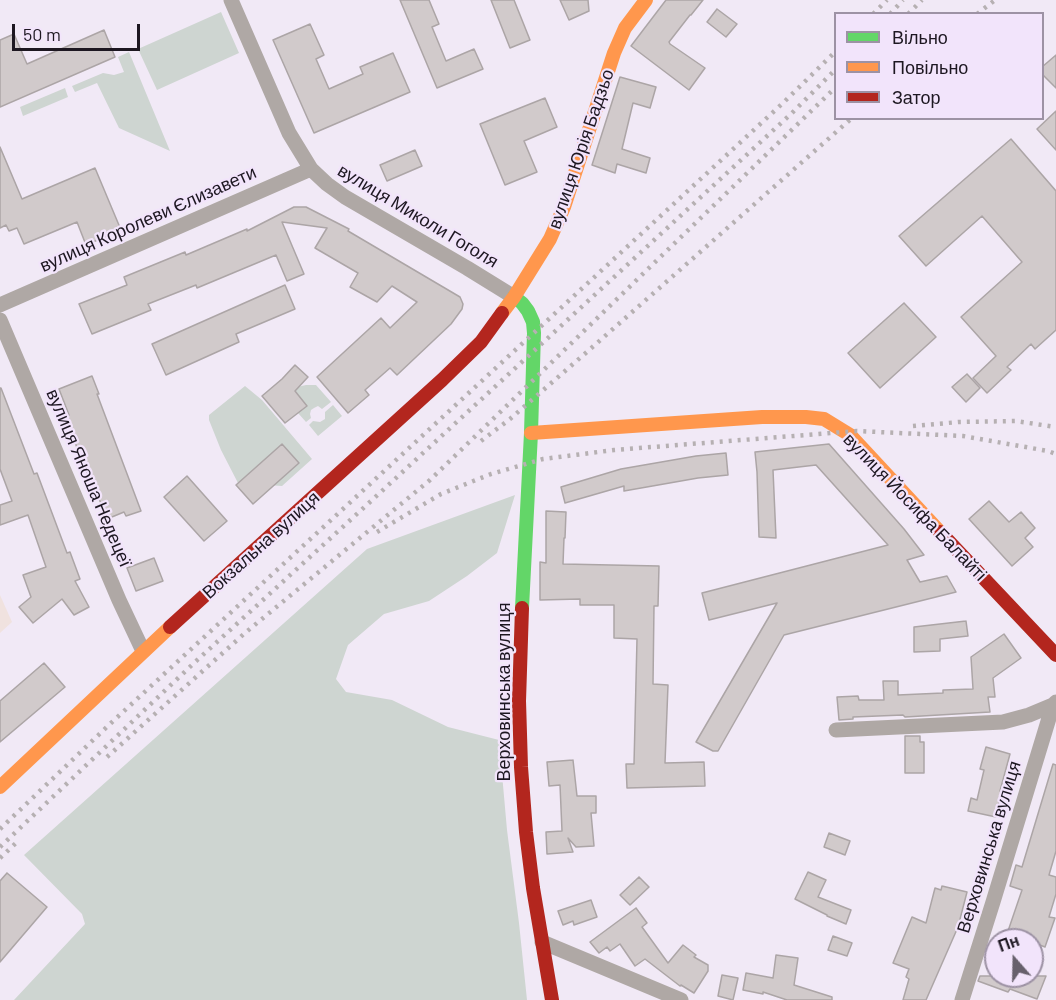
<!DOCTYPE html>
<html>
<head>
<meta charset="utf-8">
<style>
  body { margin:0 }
  #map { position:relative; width:1056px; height:1000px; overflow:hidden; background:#f1e9f6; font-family:Barlow,sans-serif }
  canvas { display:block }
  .legend { position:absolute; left:834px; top:12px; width:210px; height:108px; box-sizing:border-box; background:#f2e4fb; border:2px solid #9d92a4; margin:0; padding:8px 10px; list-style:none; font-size:18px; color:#1d1721 }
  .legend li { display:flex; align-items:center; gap:12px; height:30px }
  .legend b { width:30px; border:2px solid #9d92a4 }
  .north { position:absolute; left:984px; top:928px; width:60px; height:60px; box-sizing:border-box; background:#f2e4fb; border:2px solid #9d92a4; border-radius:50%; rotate:340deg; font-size:16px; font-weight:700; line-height:24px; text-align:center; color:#1d1721 }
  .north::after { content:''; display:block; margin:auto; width:21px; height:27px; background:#67606c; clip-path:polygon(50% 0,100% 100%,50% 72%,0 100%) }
  .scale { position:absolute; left:12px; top:24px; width:128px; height:27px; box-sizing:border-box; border:3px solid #1d1721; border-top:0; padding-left:8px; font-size:18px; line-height:21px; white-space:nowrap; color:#1d1721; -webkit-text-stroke:4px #f2e4fb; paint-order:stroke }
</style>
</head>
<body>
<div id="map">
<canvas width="1056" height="1000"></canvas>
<ul class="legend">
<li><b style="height:8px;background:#63d668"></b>Вільно</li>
<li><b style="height:8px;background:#ff974d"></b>Повільно</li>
<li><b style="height:8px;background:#b3261e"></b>Затор</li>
</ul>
<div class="north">Пн</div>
<div class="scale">50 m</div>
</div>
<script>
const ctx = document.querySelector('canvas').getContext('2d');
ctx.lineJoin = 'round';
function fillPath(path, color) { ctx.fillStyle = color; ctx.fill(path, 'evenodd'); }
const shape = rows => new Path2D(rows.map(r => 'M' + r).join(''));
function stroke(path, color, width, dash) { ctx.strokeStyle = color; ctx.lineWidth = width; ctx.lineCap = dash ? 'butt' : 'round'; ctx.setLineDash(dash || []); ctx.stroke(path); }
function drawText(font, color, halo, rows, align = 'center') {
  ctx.font = font + ' Barlow,sans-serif'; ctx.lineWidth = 4.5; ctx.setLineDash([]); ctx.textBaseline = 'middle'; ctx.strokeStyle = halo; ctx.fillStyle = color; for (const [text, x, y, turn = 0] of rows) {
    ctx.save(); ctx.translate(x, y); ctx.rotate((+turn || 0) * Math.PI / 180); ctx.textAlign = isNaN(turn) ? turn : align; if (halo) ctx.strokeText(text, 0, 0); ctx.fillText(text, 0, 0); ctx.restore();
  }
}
fillPath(shape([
  [0,595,12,622,0,633]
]), '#f0e2df');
fillPath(shape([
  [221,12,239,53,157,90,138,49],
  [129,52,170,151,119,128,97,83,75,92,72,86,103,73,114,75,124,72,118,57],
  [65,88,68,97,23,116,20,107],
  [306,385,316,385,331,402,322,409,318,406,314,408,311,410,310,414,311,418,306,422,298,413,307,406,293,388],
  [245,386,262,400,312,459,282,486,238,483,221,450,209,420,209,415],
  [333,405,342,416,318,436,309,425,313,421,320,422,325,419,325,412],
  [515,495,497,553,467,576,429,601,384,614,348,645,336,679,346,692,392,700,448,727,499,740,507,830,519,923,527,1000,14,1000,85,924,82,914,24,855,367,549]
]), '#ced5d1');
const building = shape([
  [400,0,429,0,439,24,432,27,446,61,474,49,483,69,437,88,400,0],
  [491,0,514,0,530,40,510,48,491,0],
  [560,0,588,0,589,11,569,20,560,0],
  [666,0,703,0,691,15,690,15,669,42,670,44,705,68,689,90,631,46,666,0],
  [717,9,737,24,726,37,707,22,717,9],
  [310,24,324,55,316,59,329,89,363,74,360,67,393,53,410,92,314,133,273,40,310,24],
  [104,30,115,57,0,107,0,40,14,34,27,64,104,30],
  [1056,55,1056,88,1042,74,1042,67,1056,55],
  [620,77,656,87,650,108,633,103,622,149,650,158,646,173,617,164,615,173,592,165,620,77],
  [545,98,557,127,524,141,537,172,505,185,480,124,545,98],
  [1056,111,1056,150,1037,129,1056,111],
  [1011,139,1056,191,1056,330,1035,349,1031,344,1007,367,1011,370,987,393,973,378,996,356,961,317,1022,262,982,216,926,266,899,236,1011,139],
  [0,147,22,199,95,168,121,230,86,245,77,222,24,244,17,228,9,231,6,225,0,228,0,147],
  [415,150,422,166,387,181,380,165,415,150],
  [294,207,306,207,349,229,348,231,460,297,463,304,462,309,451,324,397,375,390,368,365,390,369,395,348,413,317,377,381,318,390,328,417,302,392,286,377,302,350,287,358,273,315,248,327,228,282,222,304,274,287,281,276,255,197,288,196,285,148,304,151,310,92,334,79,304,127,285,124,277,185,252,186,255,247,229,247,231,294,207],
  [285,285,295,309,236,334,239,342,166,375,152,344,285,285],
  [904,303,936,337,880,388,848,353,904,303],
  [295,365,308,377,295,391,307,406,285,423,262,396,282,379,295,365],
  [967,374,980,388,966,402,952,387,967,374],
  [92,376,99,394,97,394,141,511,126,516,124,512,107,519,94,486,92,486,65,417,69,415,59,389,92,376],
  [0,388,1,388,34,474,37,473,67,553,70,552,80,579,75,581,89,607,74,615,62,599,33,623,19,607,31,597,23,575,46,567,28,515,0,525,0,505,12,501,0,469,0,388],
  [282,444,299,463,253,504,236,485,282,444],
  [829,444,904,529,924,555,907,560,920,582,947,576,956,592,784,635,718,751,713,751,696,742,777,603,709,620,702,593,888,545,816,465,773,470,776,538,759,537,757,472,755,452,829,444],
  [726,453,728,475,698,478,624,491,624,486,565,503,561,487,621,469,696,456,726,453],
  [187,476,227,521,204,541,164,497,187,476],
  [989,501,1009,522,1021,512,1035,528,1025,538,1033,547,1012,566,969,519,989,501],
  [546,511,566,512,565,538,564,538,563,564,659,566,658,606,654,606,653,684,668,685,665,763,704,762,705,786,627,788,626,764,634,764,637,639,614,638,614,605,580,605,580,599,540,600,540,562,546,563,546,511],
  [154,558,163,581,136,591,127,568,154,558],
  [966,621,968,636,940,639,940,651,914,652,914,627,966,621],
  [1004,634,1021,658,993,678,995,697,988,697,990,712,905,717,903,715,853,717,853,719,839,720,837,697,858,696,859,700,884,700,883,681,898,681,898,695,943,693,943,690,973,689,971,657,1004,634],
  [44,663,65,687,0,742,0,701,44,663],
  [905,736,920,736,920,742,924,742,924,773,905,773,905,736],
  [986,747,1010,754,1000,791,1001,792,996,817,968,811,971,798,977,800,984,770,980,769,986,747],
  [573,760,577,796,596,796,596,813,591,813,594,846,576,847,568,838,573,852,547,854,546,832,562,831,560,785,549,786,547,762,573,760],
  [1053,764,1056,765,1056,851,1049,875,1056,877,1056,894,1049,917,1055,918,1045,947,1032,942,1032,940,1026,940,1007,934,1022,890,1010,886,1016,865,1022,867,1053,764],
  [829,833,850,841,845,855,824,847,829,833],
  [808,872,826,880,818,897,851,910,846,924,827,916,827,915,795,899,808,872],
  [7,873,47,907,0,962,0,881,7,873],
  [639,877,649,887,630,905,620,895,639,877],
  [942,886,967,892,958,927,926,1000,903,1000,909,979,906,977,909,969,893,963,912,917,926,923,935,888,941,890,942,886],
  [591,900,597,917,574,925,573,921,563,925,558,911,591,900],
  [636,908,647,923,642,927,668,963,683,945,696,955,694,957,708,965,708,971,694,993,681,985,680,986,645,959,635,966,620,944,610,951,607,947,599,953,590,942,636,908],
  [833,936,852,943,847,956,828,950,833,936],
  [776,955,798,958,794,985,832,997,832,1000,787,1000,763,992,763,994,743,990,746,973,773,978,776,955],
  [722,975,738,978,733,1000,718,996,722,975],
  [980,976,1046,976,1037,999,1010,989,1008,992,978,981,980,976]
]);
fillPath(building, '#d1cacb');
stroke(building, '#aca5a6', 1.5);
stroke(shape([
  [231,0,289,133,311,169,327,184,345,197,467,268,514,297],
  [0,305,311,169],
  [0,320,119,600,143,651],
  [836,730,1003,722,1029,715,1053,705],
  [542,942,681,1000],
  [962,1000,993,902,1053,705,1056,702]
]), '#afa8a5', 15);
stroke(shape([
  [514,297,522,303,528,311,533,322,534,333,531,433,522,608]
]), '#63d668', 14);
stroke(shape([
  [502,313,514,297,550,239,564,207,614,53,625,28,646,0],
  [531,433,762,417,806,417,824,419,850,435,940,532],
  [0,787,170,627]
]), '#ff974d', 14);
stroke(shape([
  [940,532,1056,655],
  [522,608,519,701,521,767,526,832,533,888,552,1000],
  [170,627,442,380,481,342,502,313]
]), '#b3261e', 14);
stroke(shape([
  [873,14,887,0],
  [890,14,903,0],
  [908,14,922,0],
  [977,14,995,0],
  [913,426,959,422,1015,421,1056,427],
  [481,441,510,419,588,351,852,118],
  [377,532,441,494,491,474,543,459,614,450,857,431,963,436,1048,451,1056,454],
  [107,757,245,633,430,480,836,87],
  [0,829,111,723,783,103,836,51],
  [0,847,194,663,358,513,792,113,836,69],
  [0,858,16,843]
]), '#b6b0b2', 4.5, [3, 6]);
drawText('18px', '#1d1721', '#f2e4fb', [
  ["вулиця Юрія Бадзьо",581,149,-71],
  ["вулиця Миколи Гоголя",418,216,31],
  ["вулиця Королеви Єлизавети",148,219,-24],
  ["вулиця Яноша Недецеї",89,478,67],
  ["вулиця Йосифа Балайті",915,507,46],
  ["Вокзальна вулиця",261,545,-42],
  ["Верховинська вулиця",504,692,-90],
  ["Верховинська вулиця",989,847,-73]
]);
</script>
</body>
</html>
